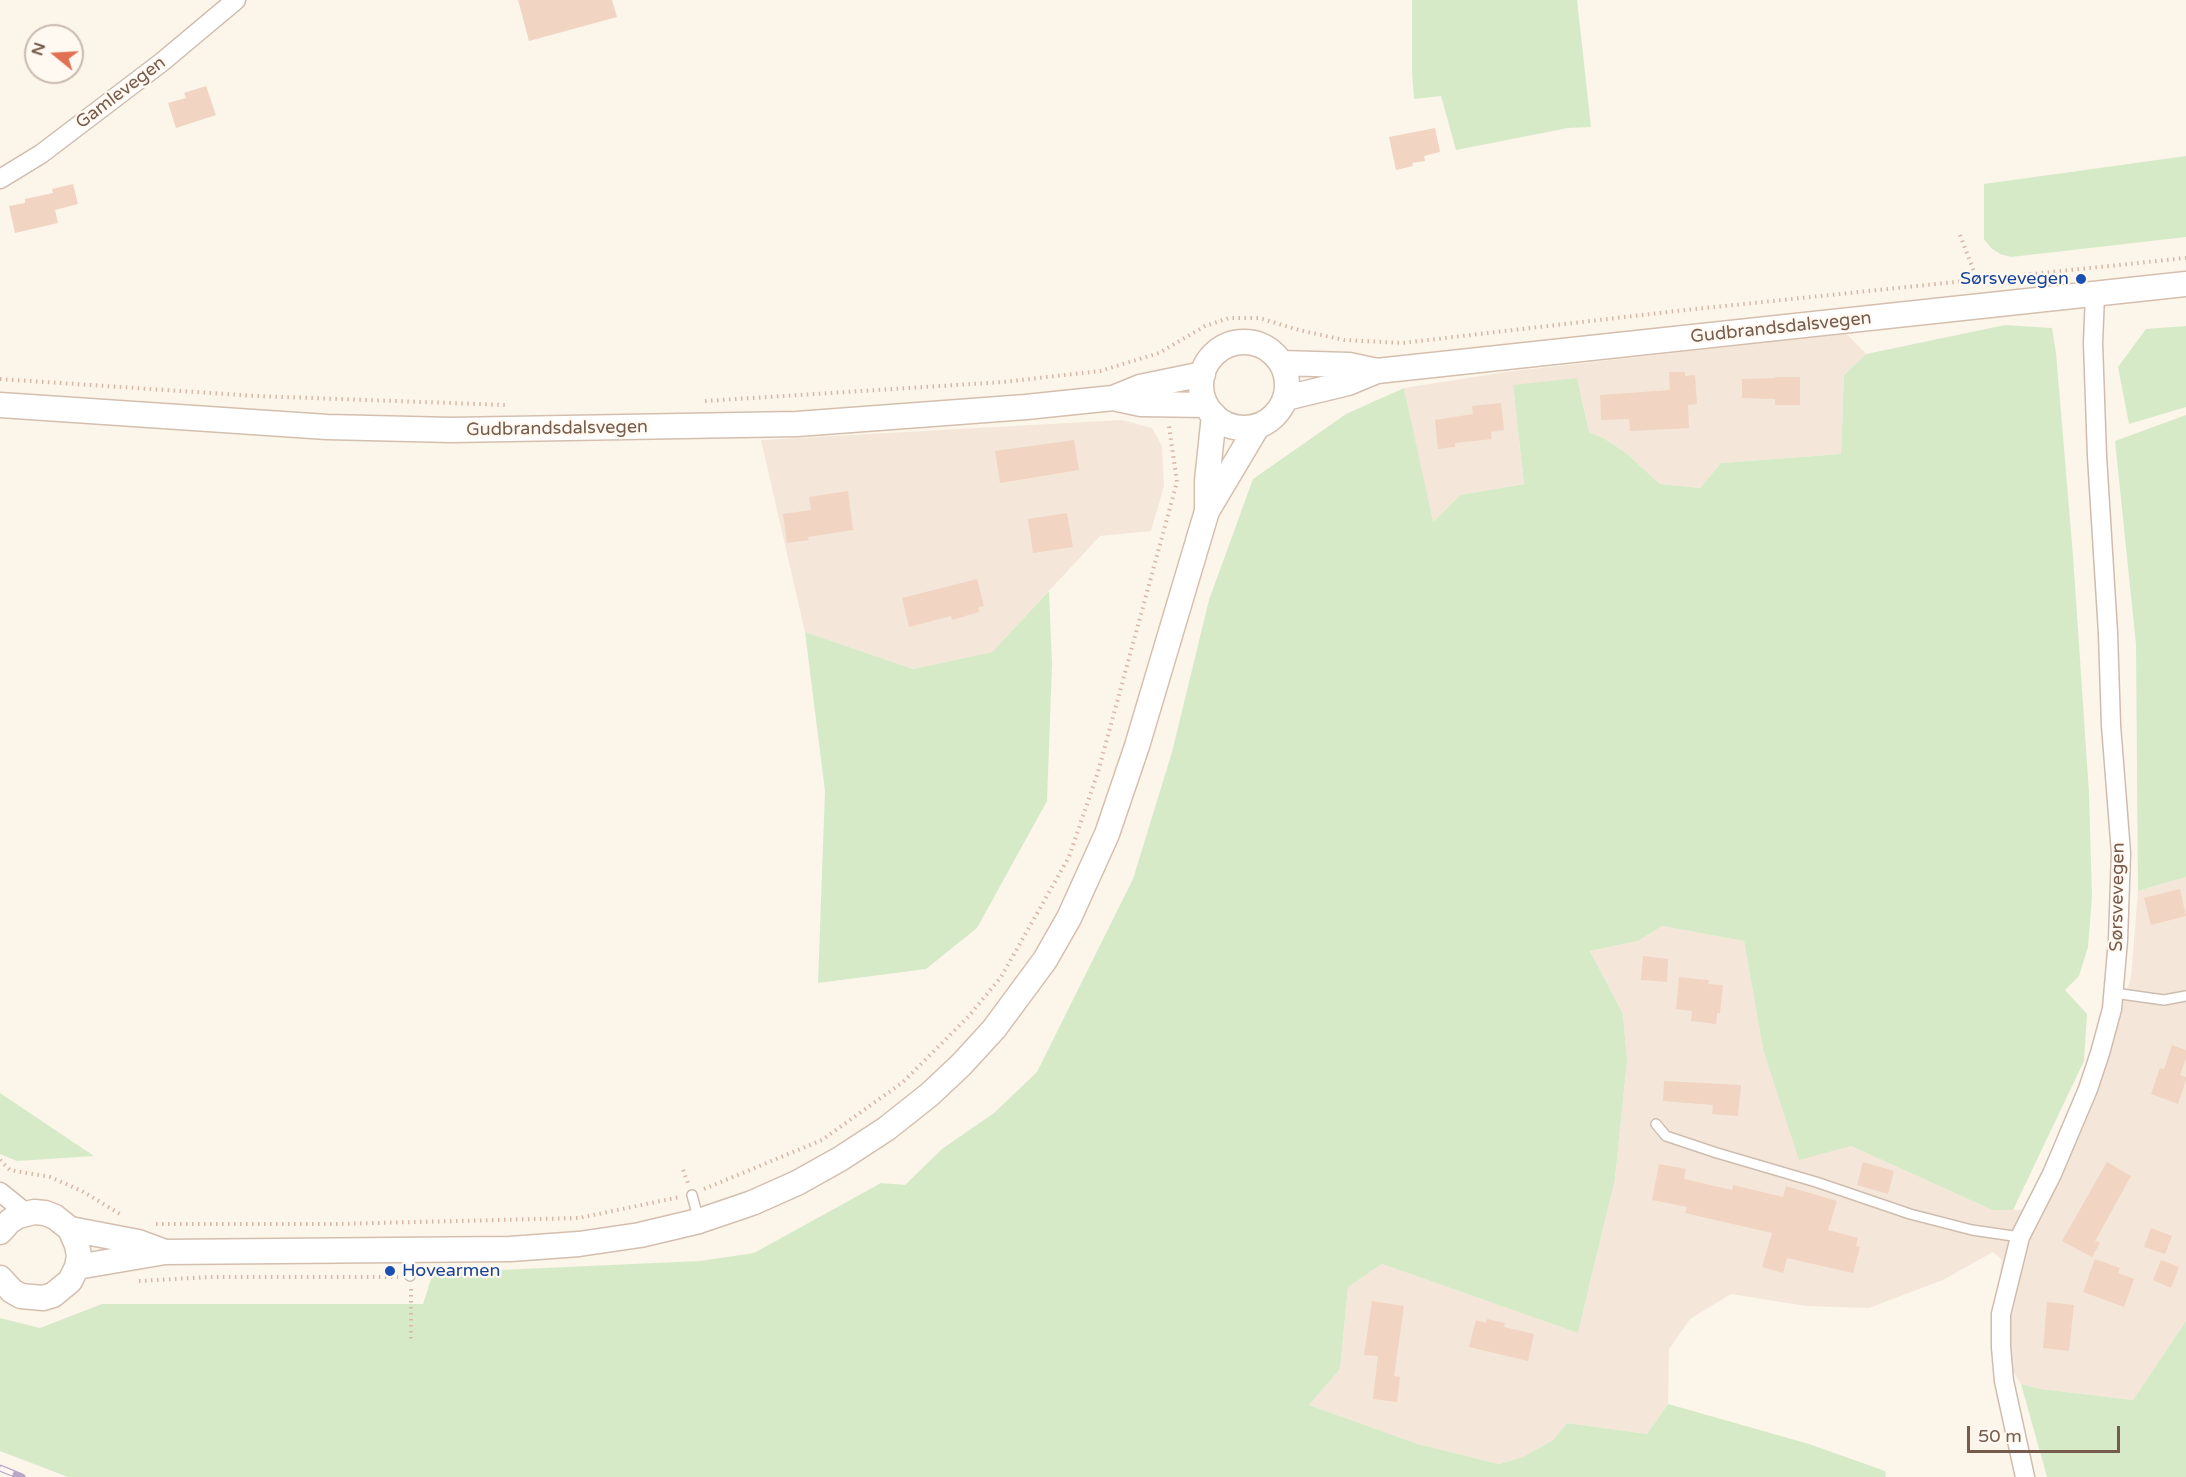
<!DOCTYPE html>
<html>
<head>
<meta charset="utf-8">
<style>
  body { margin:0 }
  #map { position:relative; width:2186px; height:1477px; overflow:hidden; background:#fcf5ea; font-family:"Varela Round",sans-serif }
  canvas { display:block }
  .north { position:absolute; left:24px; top:24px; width:60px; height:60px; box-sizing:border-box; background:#fff9f1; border:2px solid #c9baaf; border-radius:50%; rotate:288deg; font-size:16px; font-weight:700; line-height:24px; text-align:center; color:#775c4d }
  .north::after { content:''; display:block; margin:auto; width:21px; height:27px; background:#e27153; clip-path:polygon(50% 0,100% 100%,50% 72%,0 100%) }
  .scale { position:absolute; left:1967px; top:1426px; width:153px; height:27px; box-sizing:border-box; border:3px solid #775c4d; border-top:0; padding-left:8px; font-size:18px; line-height:21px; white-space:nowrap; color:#775c4d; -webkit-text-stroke:4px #fff9f1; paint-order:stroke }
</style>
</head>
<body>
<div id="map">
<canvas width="2186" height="1477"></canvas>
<div class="north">N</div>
<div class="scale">50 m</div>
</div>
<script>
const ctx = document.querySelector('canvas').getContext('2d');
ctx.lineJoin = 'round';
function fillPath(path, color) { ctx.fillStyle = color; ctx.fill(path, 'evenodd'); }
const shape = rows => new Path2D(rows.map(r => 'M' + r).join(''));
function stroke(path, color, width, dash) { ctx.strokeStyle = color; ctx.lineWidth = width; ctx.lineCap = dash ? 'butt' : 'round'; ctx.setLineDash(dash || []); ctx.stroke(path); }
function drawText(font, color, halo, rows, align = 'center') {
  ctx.font = font + ' "Varela Round",sans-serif'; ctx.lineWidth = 4.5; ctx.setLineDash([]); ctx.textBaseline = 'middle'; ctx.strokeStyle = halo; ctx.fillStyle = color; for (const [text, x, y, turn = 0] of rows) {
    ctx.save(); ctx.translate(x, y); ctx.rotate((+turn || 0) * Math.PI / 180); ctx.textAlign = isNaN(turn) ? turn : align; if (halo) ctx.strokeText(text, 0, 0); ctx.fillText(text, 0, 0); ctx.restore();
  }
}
fillPath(shape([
  [1846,333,1866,354,1844,375,1841,454,1721,463,1700,488,1660,484,1626,453,1605,439,1589,432,1581,395,1513,385,1524,484,1460,495,1432,523,1404,388,1506,372],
  [1122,420,1152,428,1162,446,1164,486,1151,531,1100,536,992,652,913,669,805,632,761,440],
  [2186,877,2186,1321,2133,1400,2041,1389,2021,1384,1991,1336,2002,1260,1993,1252,1943,1280,1869,1308,1806,1306,1731,1294,1690,1319,1669,1349,1668,1404,1647,1434,1567,1423,1553,1440,1523,1457,1499,1464,1418,1444,1309,1405,1340,1369,1348,1287,1382,1264,1578,1333,1615,1179,1627,1061,1623,1014,1590,951,1638,941,1662,926,1744,941,1763,1049,1851,1146,1992,1210,2041,1210,2085,1113,2131,978,2138,891]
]), '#f4e7d9');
fillPath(shape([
  [1412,0,1577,0,1591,127,1568,128,1456,150,1441,96,1414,99,1412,70],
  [2186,156,2186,237,2011,257,2000,254,1991,248,1984,239,1984,184],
  [2005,325,2052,328,2056,353,2073,556,2089,793,2092,897,2088,947,2079,976,2065,990,2087,1014,2084,1061,2013,1210,1992,1210,1851,1146,1799,1160,1763,1049,1744,941,1662,926,1638,941,1590,951,1623,1014,1627,1061,1615,1179,1578,1333,1382,1264,1348,1287,1340,1369,1309,1405,1418,1444,1499,1464,1523,1457,1553,1440,1567,1423,1647,1434,1668,1404,1809,1444,1885,1471,1886,1477,68,1477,0,1451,0,1318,40,1328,102,1304,423,1304,433,1273,700,1261,754,1253,881,1183,905,1185,942,1149,994,1113,1037,1072,1133,879,1172,752,1209,600,1253,479,1346,414,1404,388,1433,522,1460,495,1524,484,1513,385,1577,378,1589,432,1605,439,1626,453,1660,484,1700,488,1721,463,1841,454,1844,375,1866,354],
  [2186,326,2186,407,2129,424,2118,367,2146,329],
  [2186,415,2186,877,2138,891,2136,644,2115,441],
  [1049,591,1052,664,1047,801,977,928,926,969,818,983,825,791,805,632,913,669,992,652],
  [0,1093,94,1156,17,1161,0,1154],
  [2186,1321,2186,1477,2047,1477,2021,1384,2041,1389,2133,1400]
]), '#d6eac8');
fillPath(shape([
  [518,0,612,0,617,17,529,41],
  [206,86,216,115,176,128,168,103,186,98,184,93],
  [1435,128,1440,152,1424,156,1425,161,1412,163,1413,166,1396,170,1389,137],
  [73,184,78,204,55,210,58,223,15,233,9,206,25,203,25,199,53,193,52,189],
  [1669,372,1685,372,1685,376,1695,375,1697,404,1688,405,1689,428,1630,431,1629,419,1601,420,1600,395,1670,390],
  [1775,377,1800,377,1800,405,1775,405,1775,399,1742,398,1742,379,1775,378],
  [1501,403,1504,430,1491,432,1492,439,1455,443,1455,447,1438,449,1435,420,1473,414,1472,406],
  [1074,440,1079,470,1000,483,995,451],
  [848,491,853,530,808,537,809,540,787,543,783,514,811,510,809,497],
  [1067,513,1073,547,1033,553,1028,519],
  [977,579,984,606,978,607,979,612,952,620,951,616,909,627,902,598],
  [2180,889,2186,916,2151,925,2144,898],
  [1643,956,1668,959,1667,982,1641,980],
  [1679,977,1709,980,1708,984,1723,985,1720,1013,1717,1013,1716,1024,1691,1021,1692,1011,1676,1009],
  [2172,1045,2186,1050,2186,1058,2180,1075,2186,1077,2186,1080,2178,1104,2151,1094,2160,1068,2164,1069],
  [1664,1081,1741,1085,1738,1116,1712,1114,1713,1105,1663,1101],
  [1863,1162,1894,1171,1888,1194,1857,1185],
  [2107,1162,2131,1176,2095,1241,2100,1243,2092,1257,2062,1241],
  [1659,1164,1686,1169,1684,1179,1732,1190,1733,1185,1783,1197,1786,1186,1837,1201,1828,1230,1858,1238,1856,1246,1860,1247,1853,1273,1787,1258,1783,1273,1762,1267,1772,1233,1685,1213,1687,1207,1652,1200],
  [2151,1228,2172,1236,2165,1254,2144,1247],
  [2095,1259,2120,1268,2118,1273,2134,1279,2124,1307,2083,1292],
  [2161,1260,2179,1267,2171,1288,2153,1280],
  [1372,1301,1404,1306,1394,1376,1400,1377,1397,1402,1373,1399,1378,1356,1364,1355],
  [2047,1302,2074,1305,2069,1351,2043,1348],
  [1487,1319,1505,1323,1504,1327,1534,1334,1528,1361,1469,1347,1476,1320,1486,1323]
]), '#f1d4c2');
const service = shape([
  [2114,993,2164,1000,2186,996],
  [1656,1124,1666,1136,1717,1153,1816,1182,1910,1214,1972,1230,2020,1237],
  [692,1195,699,1221],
  [410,1251,410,1276]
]);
const minor = shape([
  [0,179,41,154,162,62,236,0],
  [0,1192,26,1213],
  [2025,1477,2004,1381,2001,1347,2001,1314,2020,1237,2052,1174,2088,1089,2100,1053,2112,1009,2118,940,2121,853,2111,725,2108,633,2097,456,2093,343,2095,295]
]);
const secondary = shape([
  '1201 385a43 43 0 1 1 86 0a43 43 0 1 1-86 0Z',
  [1281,363,1349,365,1377,371],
  [1113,398,1140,387,1203,374],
  [1286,398,1348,383,1377,371,2186,284],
  [0,405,327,427,452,430,797,424,1026,407,1113,398,1141,404,1206,405],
  [1207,511,1207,481,1214,415],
  [70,1229,138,1242,165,1252],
  [0,1232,10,1221,18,1216,34,1212,45,1213,55,1217,70,1229,77,1245,79,1256,77,1267,70,1281,53,1295,43,1298,21,1296,12,1291,0,1278],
  [77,1267,165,1252,510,1249,579,1244,640,1235,699,1221,752,1203,797,1183,840,1159,886,1129,929,1095,961,1065,994,1029,1045,960,1069,918,1107,834,1137,746,1207,511,1257,427]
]);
stroke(service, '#cebdaf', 12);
stroke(minor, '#cebdaf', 21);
stroke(secondary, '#d4bfaf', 27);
stroke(shape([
  [1960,235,1978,282],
  [0,379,256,396,506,405],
  [705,401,1003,382,1100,371,1159,353,1205,326,1229,318,1259,318,1299,330,1344,340,1402,343,1676,311,2186,258],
  [0,1160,10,1170,50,1177,82,1191,120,1214],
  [683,1170,688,1183],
  [704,1189,822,1140,903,1082,968,1017,1001,977,1069,857,1098,772,1177,482,1169,426],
  [156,1224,335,1224,579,1218,680,1197],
  [139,1281,209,1277,398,1277],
  [411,1289,411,1340]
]), '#d7b7a5', 4, [1.5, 4.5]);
stroke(service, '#fff', 9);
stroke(minor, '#fff', 18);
stroke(secondary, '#fff', 24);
const rail = shape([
  [0,1468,22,1477]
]);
stroke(rail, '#b8a7c7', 7);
stroke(rail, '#fff9f1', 4.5, [14]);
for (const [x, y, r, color] of [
  [2081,279,6,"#1a4fb4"],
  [390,1271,6,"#1a4fb4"]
]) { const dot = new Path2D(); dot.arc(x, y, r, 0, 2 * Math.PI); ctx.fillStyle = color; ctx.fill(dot); stroke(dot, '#fff9f1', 2); }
drawText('18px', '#775c4d', '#fff9f1', [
  ["Gamlevegen",121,93,-37],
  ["Gudbrandsdalsvegen",1781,328,-6],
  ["Gudbrandsdalsvegen",557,429,-1],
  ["Sørsvevegen",2118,897,-89]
]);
drawText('18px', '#164399', '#fff9f1', [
  ["Sørsvevegen",2069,279],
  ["Hovearmen",402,1271,"left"]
], 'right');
</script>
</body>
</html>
